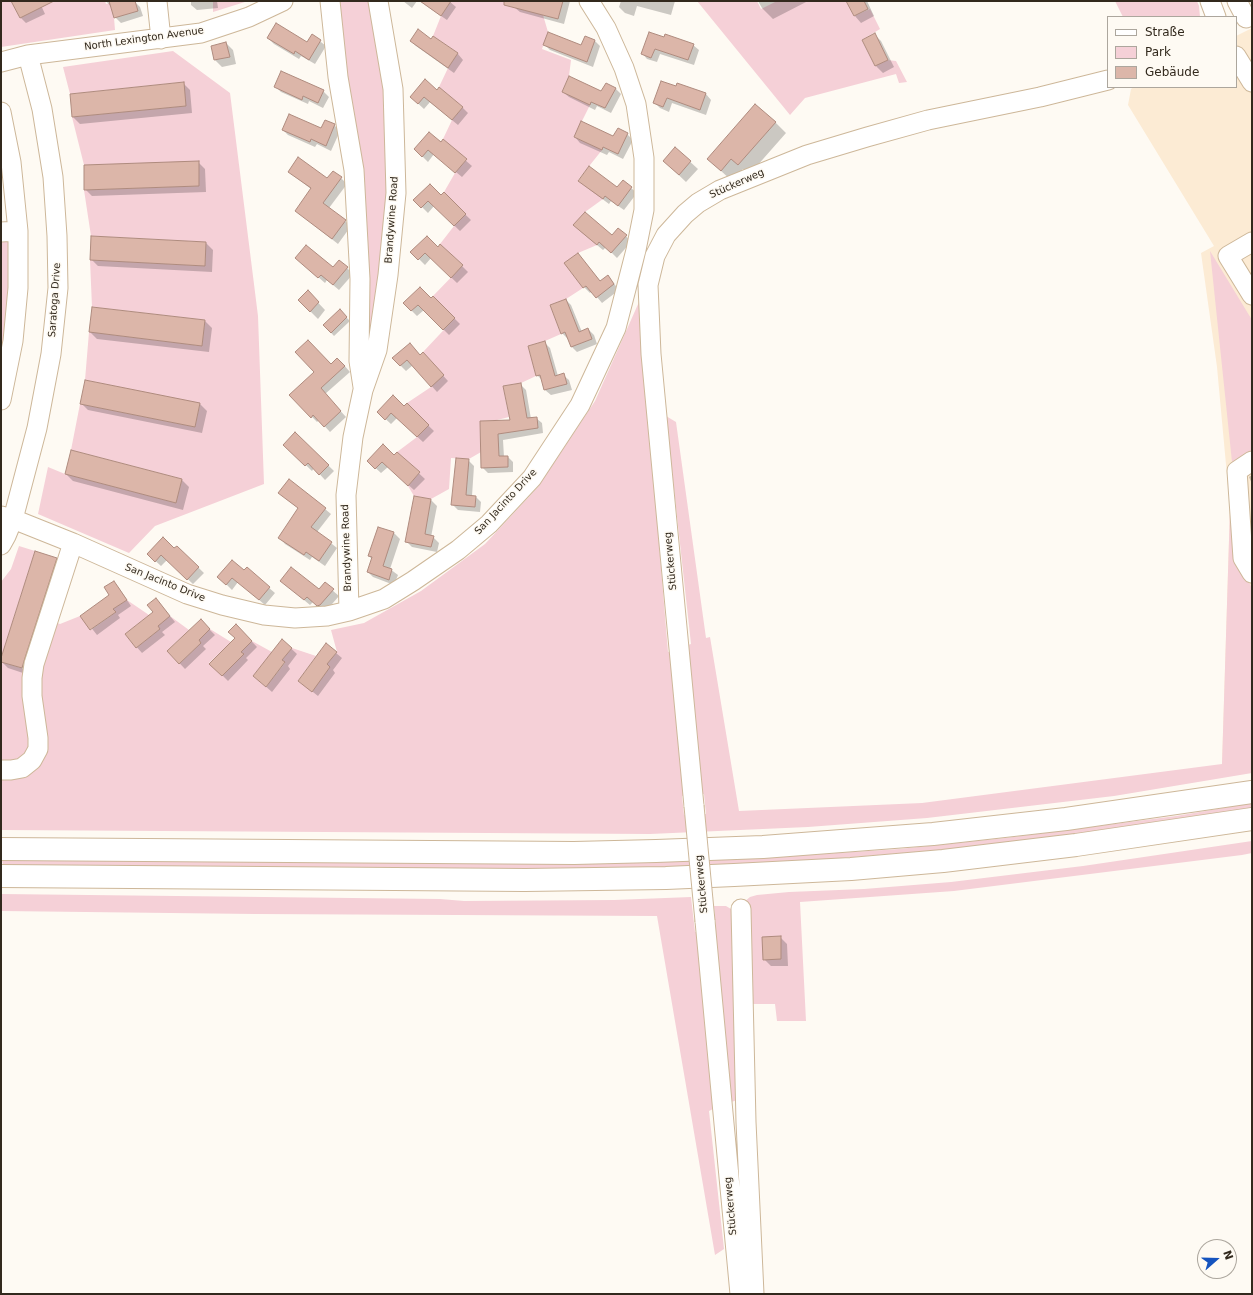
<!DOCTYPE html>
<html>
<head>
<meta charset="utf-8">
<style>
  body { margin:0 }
  #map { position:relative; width:1253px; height:1295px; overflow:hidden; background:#fefaf3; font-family:"DejaVu Sans",sans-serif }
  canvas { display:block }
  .frame { position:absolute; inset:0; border:2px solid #32291d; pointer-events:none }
  .legend { position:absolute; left:1107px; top:16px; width:130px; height:72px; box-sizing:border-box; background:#fefaf3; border:1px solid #aca69d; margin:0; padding:5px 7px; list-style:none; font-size:12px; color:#32291d }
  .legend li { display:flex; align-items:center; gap:8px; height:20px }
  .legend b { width:20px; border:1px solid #aca69d }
  .north { position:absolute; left:1197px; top:1239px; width:40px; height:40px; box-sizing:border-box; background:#fefaf3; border:1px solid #aca69d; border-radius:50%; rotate:70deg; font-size:11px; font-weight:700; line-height:16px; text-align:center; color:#32291d }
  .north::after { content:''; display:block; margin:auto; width:14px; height:18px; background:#1553be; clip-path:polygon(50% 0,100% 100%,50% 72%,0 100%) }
</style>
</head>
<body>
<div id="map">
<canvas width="1253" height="1295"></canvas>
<div class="frame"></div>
<ul class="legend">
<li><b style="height:5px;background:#fff"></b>Straße</li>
<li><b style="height:11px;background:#f5d0d7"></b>Park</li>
<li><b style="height:11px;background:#dcb6a9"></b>Gebäude</li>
</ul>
<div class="north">N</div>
</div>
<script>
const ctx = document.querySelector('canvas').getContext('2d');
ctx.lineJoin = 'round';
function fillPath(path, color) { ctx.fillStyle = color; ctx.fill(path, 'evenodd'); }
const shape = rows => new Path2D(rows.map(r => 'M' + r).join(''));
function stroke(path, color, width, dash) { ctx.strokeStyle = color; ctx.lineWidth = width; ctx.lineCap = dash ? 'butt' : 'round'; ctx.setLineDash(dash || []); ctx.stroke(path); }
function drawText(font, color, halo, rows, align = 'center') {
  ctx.font = font + ' "DejaVu Sans",sans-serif'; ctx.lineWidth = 3; ctx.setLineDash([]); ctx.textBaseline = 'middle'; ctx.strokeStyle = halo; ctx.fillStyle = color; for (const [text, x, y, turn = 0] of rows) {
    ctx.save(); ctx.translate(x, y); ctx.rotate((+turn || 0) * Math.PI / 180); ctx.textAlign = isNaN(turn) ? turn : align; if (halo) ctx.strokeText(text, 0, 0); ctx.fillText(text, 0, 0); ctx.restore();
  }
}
fillPath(shape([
  [1252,28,1252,760,1222,764,1230,508,1217,367,1201,253,1214,246,1128,105,1131,89,1134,87,1236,87,1236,36]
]), '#fcebd4');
fillPath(shape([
  [1,1,11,1,20,18,40,8,37,1,105,1,106,4,110,3,114,18,115,30,1,47],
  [213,1,248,1,213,12],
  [338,1,372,1,387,92,389,189,367,362,365,215,358,135,345,65],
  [451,1,515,1,513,7,543,15,548,32,542,49,571,60,569,76,562,92,590,105,574,137,602,150,578,180,603,199,585,212,574,225,597,245,578,253,565,263,583,288,566,299,550,305,561,334,545,341,528,346,536,376,521,383,503,386,509,417,497,420,480,421,481,452,469,459,451,458,449,489,431,499,414,496,408,486,420,472,397,452,417,437,429,425,407,403,431,387,443,375,423,352,455,318,433,296,463,265,440,244,454,226,466,214,444,192,455,173,467,159,443,139,452,120,463,107,439,87,448,68,458,53,433,36,441,16],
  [697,1,757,1,761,9,777,1,846,1,854,16,870,9,880,29,862,40,875,66,888,60,896,61,907,82,899,83,896,74,805,98,790,115],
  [1115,1,1197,1,1199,6,1200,17,1123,17],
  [173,51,230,93,258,316,264,484,155,526,129,553,38,514,48,467,65,474,176,503,182,479,71,450,80,404,195,427,200,404,85,380,89,332,202,346,205,320,92,307,90,260,205,266,206,242,91,236,84,190,199,186,199,162,84,165,72,117,186,106,183,82,70,94,63,67],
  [18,231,1,386,1,232],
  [1210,251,1252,320,1252,450,1232,462],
  [639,302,668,652,673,650,686,795,682,796,684,815,706,814,704,794,701,794,685,646,691,644,666,416,676,422,706,638,710,637,739,811,922,803,1222,764,1230,508,1242,571,1252,588,1252,773,1114,796,927,818,808,827,650,834,1,830,1,662,24,669,40,616,60,624,80,616,91,630,115,613,113,609,127,600,149,615,125,634,136,648,160,629,157,626,170,616,189,630,167,651,179,664,201,643,199,640,210,629,231,642,209,663,222,676,243,654,241,652,252,641,272,652,253,676,266,687,285,663,282,660,292,648,316,656,298,681,312,691,330,667,327,664,337,652,331,630,364,623,421,591,485,544,538,487,595,401],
  [19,546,35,551,1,658,1,582,11,569],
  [1252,803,1252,808,1202,817,1065,836,939,850,805,861,662,867,523,870,3,865,2,860,569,864,760,858,899,849,1005,838,1176,816],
  [1252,841,1252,853,1242,855,954,891,800,902,806,1021,777,1021,775,1004,743,1004,750,1096,728,1103,713,931,716,931,714,906,726,906,731,909,742,906,744,902,750,897,757,895,789,892,864,889,951,882,1083,866],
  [1,894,440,899,464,901,614,900,691,897,695,932,699,932,715,1108,709,1111,724,1249,715,1255,657,916,255,914,1,911]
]), '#f5d0d7');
fillPath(shape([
  [12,1,39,1,45,14,26,23,20,17],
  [106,1,134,1,140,7,143,16,121,23,115,17,113,9],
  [191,1,217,1,218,8,197,10,191,5],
  [403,1,417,1,412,8],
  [419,1,449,1,456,7,447,20],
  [516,1,570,1,564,24,520,12,514,7],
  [621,1,675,1,671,15,637,6,634,16,625,13,619,7],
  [758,1,808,1,773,19,762,8],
  [847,1,867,1,874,16,861,23,855,16],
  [874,34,881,41,894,67,883,73,876,66,863,40],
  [312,35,326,46,315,64,301,56,299,59,274,44,268,38,307,43],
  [433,37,458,54,463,60,454,73,416,46,411,41,431,40],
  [664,39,693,45,699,50,694,65,660,54,657,62,647,59,642,53],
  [595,41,600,46,593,67,550,50,545,45,582,46],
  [226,43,233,50,236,64,222,67,215,60,212,47],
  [183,83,190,90,192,113,80,124,73,117],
  [678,84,706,94,711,100,706,115,672,103,669,112,660,108,654,102,676,88],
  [275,86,323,91,329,97,323,108,309,101,308,104,281,92],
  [615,88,621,94,611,113,597,106,595,110,569,97,563,92,602,92],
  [437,91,462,107,468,113,458,125,430,102,424,109,411,97],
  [775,122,786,133,749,175,743,169,732,181,708,159],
  [334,125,340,131,331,151,317,144,315,147,288,135,283,130,322,130],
  [627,134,633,140,623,159,609,152,607,155,580,143,575,137,614,138],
  [443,141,472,166,462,177,434,154,428,162,415,149,441,144],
  [675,148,698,169,686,182,664,161],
  [198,162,205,169,206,192,92,196,85,189],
  [289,172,327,180,341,178,347,184,329,208,351,226,338,244,296,211,311,189],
  [585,186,618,189,631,188,637,193,624,210,611,201,609,204],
  [444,194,471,220,460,231,434,206,428,213,415,200,441,196],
  [580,231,612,236,626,236,631,242,617,258,606,247,603,250],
  [206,243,213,250,212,272,98,266,91,259],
  [441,245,468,272,457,283,431,258,425,265,412,252,438,248],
  [578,254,601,282,608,276,619,290,602,303,592,291,590,293,584,287],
  [296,258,333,269,340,261,353,274,339,290,327,280,325,283],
  [308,292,325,310,318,319,299,300],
  [433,297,460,324,449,335,424,310,417,316,404,303,431,300],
  [566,300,571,305,582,332,588,329,594,335,597,344,577,352,572,347,568,339,562,333],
  [340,311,350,321,334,336,324,325],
  [205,321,212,328,209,352,97,339,90,332],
  [545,343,550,348,558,376,563,375,569,380,572,390,551,395,545,390,543,381,537,375],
  [420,356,428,359,448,381,437,392,413,365,406,371,393,358],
  [343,364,350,372,325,394,346,417,330,432,319,420,317,422,291,395,315,372,331,365],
  [520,384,526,390,531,419,536,418,542,423,543,433,503,440,504,457,508,457,513,462,513,472,488,473,482,467,481,422,511,421],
  [81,403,200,404,207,411,202,433,88,410],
  [407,405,434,431,423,442,397,418,391,424,378,412,404,408],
  [295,433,334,471,325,480,314,468,312,471,285,445],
  [72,451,182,480,189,487,183,510,73,481,66,474],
  [397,453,425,479,414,490,388,467,381,473,368,461,394,456],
  [468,460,474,466,472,496,475,496,481,502,480,512,458,510,452,504],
  [1252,475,1252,484,1249,477],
  [415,497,431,500,437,506,431,537,433,537,439,543,437,552,412,547,406,541],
  [285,498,325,509,331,514,317,532,337,548,325,566,312,557,310,560,285,544,280,538,299,509],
  [379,528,394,533,400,539,390,569,398,575,394,585,373,577,368,572,372,559,369,556],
  [177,547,204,573,193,584,167,560,161,566,148,554,174,550],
  [56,559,63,566,29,675,8,668,1,661],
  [247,569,275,593,265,605,238,582,232,590,219,577,244,572],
  [113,582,119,588,131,606,118,615,120,618,97,635,82,616,111,596],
  [325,584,339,596,326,611,323,611,313,602,310,605,287,586,319,591],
  [156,599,175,622,162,632,165,635,142,653,126,635,154,612],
  [236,625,257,647,246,658,248,660,228,681,211,664,236,638],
  [206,626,215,635,203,646,206,649,185,669,168,651],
  [282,640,297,654,288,666,290,669,272,692,254,676],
  [336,653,342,658,333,670,335,673,318,696,299,681],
  [780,937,787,944,788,966,771,966,764,959]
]), '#0003');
const building = shape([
  [11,1,54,1,20,18,11,1],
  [109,1,135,1,138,11,114,18,109,1],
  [420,1,451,1,441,16,420,1],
  [504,1,563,1,558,19,504,5,504,1],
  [846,1,864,1,868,9,854,16,846,1],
  [276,23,307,42,312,34,321,40,309,60,295,51,294,54,267,38,276,23],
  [418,29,431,39,433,36,458,53,448,68,410,41,418,29],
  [548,32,581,45,585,36,595,40,587,62,543,45,548,32],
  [649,32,664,37,665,34,694,44,688,60,655,49,651,58,641,54,649,32],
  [875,33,888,60,875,66,862,40,875,33],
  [226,42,230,57,214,60,211,46,226,42],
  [281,71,324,90,318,103,303,96,302,100,274,87,281,71],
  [569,76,601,91,606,83,616,88,605,108,591,102,590,105,562,92,569,76],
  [425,79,437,90,439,87,463,107,452,120,424,97,418,104,410,97,425,79],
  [661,81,676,86,677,83,706,93,700,110,667,98,663,107,653,103,661,81],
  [184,82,186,106,72,117,70,94,184,82],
  [755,104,776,122,738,165,731,159,721,171,707,159,755,104],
  [289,114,321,128,325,120,335,124,326,146,311,139,310,142,282,130,289,114],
  [581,121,613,136,618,128,628,133,618,154,603,147,602,150,574,137,581,121],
  [429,132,441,142,443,139,467,159,455,173,428,150,422,157,414,149,429,132],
  [675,147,691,161,679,175,663,161,675,147],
  [298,157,327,178,333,171,342,177,323,203,346,220,332,239,295,211,311,188,288,172,298,157],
  [199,161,199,186,84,190,84,165,199,161],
  [589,166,617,187,623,180,632,187,618,206,605,196,603,199,578,181,589,166],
  [430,184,441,195,444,192,466,214,454,226,428,201,421,208,413,200,430,184],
  [585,212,612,235,618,228,627,235,611,253,599,242,597,245,573,225,585,212],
  [91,236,206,242,205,266,90,260,91,236],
  [427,236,438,247,440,244,463,265,451,278,425,253,418,260,410,252,427,236],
  [306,245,333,267,339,260,348,267,333,285,321,275,318,278,295,258,306,245],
  [578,253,600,281,608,275,614,284,596,298,586,286,583,288,564,263,578,253],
  [420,287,431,298,433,296,455,318,443,330,418,305,411,311,403,303,420,287],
  [308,290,319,302,310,312,298,300,308,290],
  [566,299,579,332,588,328,592,339,571,347,565,332,561,334,550,305,566,299],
  [92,307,205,320,202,346,89,332,92,307],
  [340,309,347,317,331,333,323,325,340,309],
  [308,340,331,364,337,358,345,366,321,388,341,411,324,427,313,415,311,418,289,395,314,372,295,352,308,340],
  [545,341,555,376,564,373,567,384,544,390,540,375,536,376,528,346,545,341],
  [410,343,420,355,423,352,444,375,431,387,407,360,400,366,392,358,410,343],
  [85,380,200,403,195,427,80,404,85,380],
  [521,383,527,418,537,417,538,428,498,434,499,456,508,456,508,467,481,468,480,421,510,420,503,386,521,383],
  [393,395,404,406,407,403,429,425,417,437,391,413,385,420,377,412,393,395],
  [295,432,329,465,319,475,308,463,305,466,283,445,295,432],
  [383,444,394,455,397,452,420,472,408,486,382,462,375,469,367,461,383,444],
  [71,450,182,479,176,503,65,474,71,450],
  [456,458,469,459,466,495,476,496,475,507,451,505,456,458],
  [289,479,326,508,311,527,332,542,319,561,306,552,304,555,278,538,298,508,278,493,289,479],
  [414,496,431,499,425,534,434,536,431,547,405,542,414,496],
  [378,527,394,532,383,566,392,569,389,580,367,572,372,557,368,556,378,527],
  [163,537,174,548,177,546,199,567,187,580,161,555,155,562,147,554,163,537],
  [35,551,57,558,24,661,22,668,1,662,1,658,35,551],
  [232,560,244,570,247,567,270,587,259,600,232,578,226,585,217,577,232,560],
  [291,567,319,589,325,582,334,589,320,605,317,606,307,597,304,600,280,581,291,567],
  [114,581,127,600,113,609,116,612,90,630,80,616,109,595,104,587,114,581],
  [156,598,170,616,158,626,160,629,136,648,125,634,153,612,147,605,156,598],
  [201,619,210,629,199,640,201,643,179,664,167,651,201,619],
  [236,624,252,641,241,652,244,654,222,676,209,664,235,638,228,632,236,624],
  [282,639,292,648,282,660,285,662,266,687,253,676,282,639],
  [326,643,337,652,327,664,330,667,312,692,298,681,326,643],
  [781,936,781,959,763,960,762,937,781,936]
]);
fillPath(building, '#dcb6a9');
stroke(building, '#af8b7e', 1);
const minor = shape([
  [157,1,161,39],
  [330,1,338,77,354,170,360,279,359,361,363,387],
  [1210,1,1216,17],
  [1237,1,1246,18],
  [1236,56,1252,82],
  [1,62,28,55,201,33,249,17,283,1],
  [1,112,11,162,18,231,18,288,13,341,1,400],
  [1,232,18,231],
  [1252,242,1228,256,1252,295],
  [1252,461,1237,471,1243,558,1252,573],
  [1,516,13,519,73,543,187,594,222,605,264,615,295,618,327,616,349,611,384,599,413,581,458,550,489,524,532,478,580,405,616,328,636,250,644,210,644,158,636,104,624,68,606,28,589,1],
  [1,545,6,536,13,519,37,428,51,354,58,288,57,236,53,177,42,109,28,55],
  [349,611,346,495,353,437,363,390,377,350,388,275,396,193,393,89,378,1],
  [1,770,11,770,22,768,32,760,38,749,38,738,32,696,32,678,34,664,73,543],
  [694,806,651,354,648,285,655,256,666,235,685,214,698,203,720,190,807,155,867,137,928,120,1040,97,1108,80],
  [741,909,746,1122,754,1294],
  [705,921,740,1294]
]);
const highway = shape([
  [1,849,574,853,656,851,763,847,933,834,1066,819,1252,792],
  [1,876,525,880,666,878,734,875,851,869,943,861,1076,845,1252,819]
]);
stroke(minor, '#cdb799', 21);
stroke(highway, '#cdb799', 24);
stroke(minor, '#fff', 19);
stroke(highway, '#fff', 22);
const minorBridge = shape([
  [694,806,705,921]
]);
stroke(minorBridge, '#cdb799', 21, []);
stroke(minorBridge, '#fff', 19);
drawText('10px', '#32291d', '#fefaf3', [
  ["North Lexington Avenue",144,39,-8],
  ["Stückerweg",737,184,-24],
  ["Brandywine Road",392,220,-86],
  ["Saratoga Drive",55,300,-86],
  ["San Jacinto Drive",506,502,-47],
  ["Brandywine Road",347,548,-92],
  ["Stückerweg",671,561,-95],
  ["San Jacinto Drive",165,583,22],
  ["Stückerweg",702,884,-95],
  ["Stückerweg",731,1206,-95]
]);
</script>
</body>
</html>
